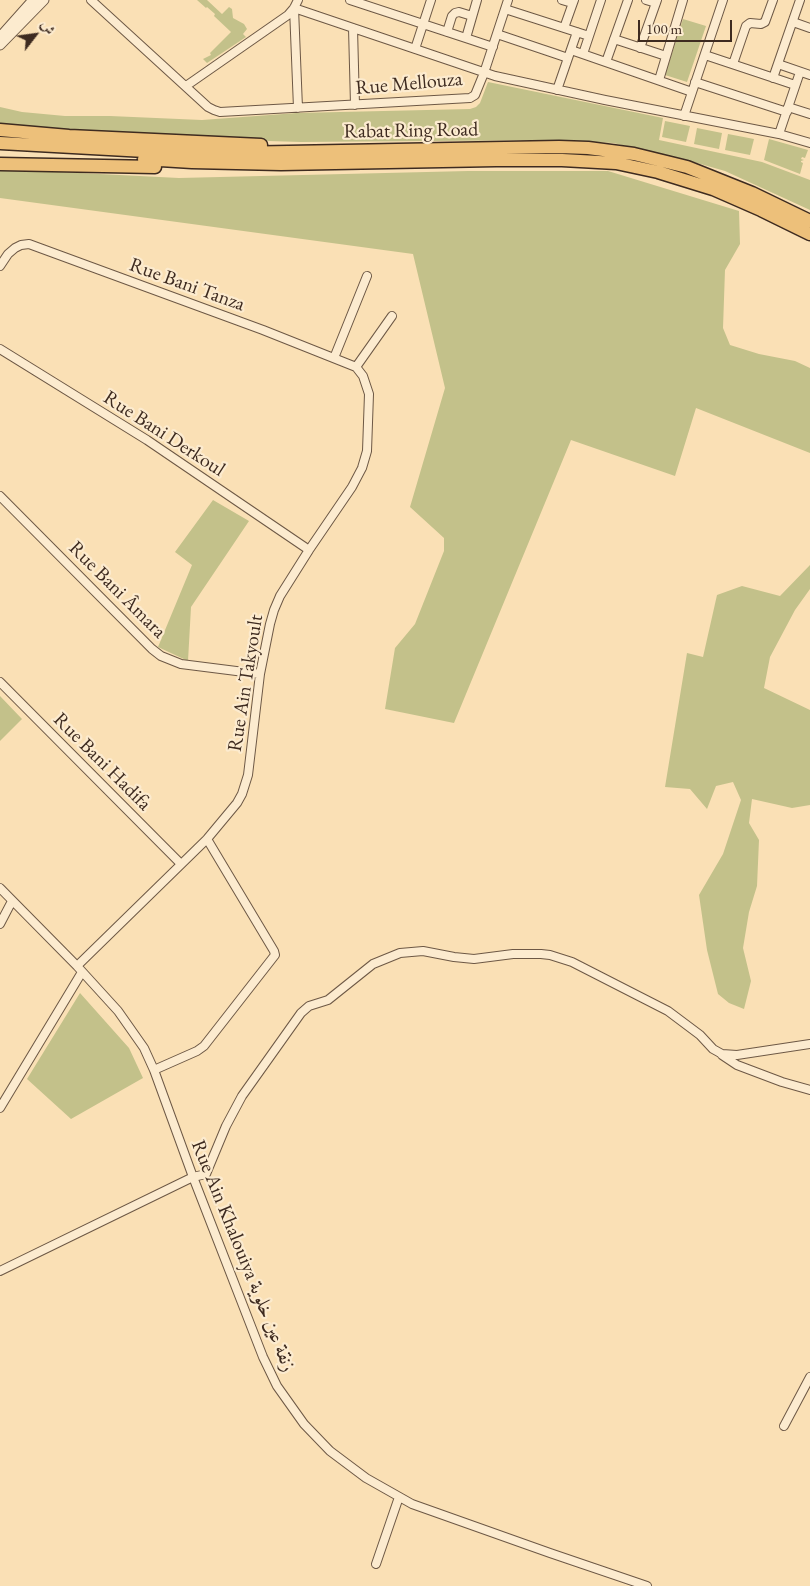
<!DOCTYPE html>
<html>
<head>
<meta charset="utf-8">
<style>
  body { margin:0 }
  #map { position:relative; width:810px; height:1586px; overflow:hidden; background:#fae0b5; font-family:"EB Garamond",Amiri,serif }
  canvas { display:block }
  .north { position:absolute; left:10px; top:10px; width:50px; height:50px; -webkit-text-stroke:4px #fcebcf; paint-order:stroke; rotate:60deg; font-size:14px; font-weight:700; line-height:20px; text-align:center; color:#3e2b20 }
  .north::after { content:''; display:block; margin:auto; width:18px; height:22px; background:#3e2b20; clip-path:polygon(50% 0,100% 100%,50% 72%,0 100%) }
  .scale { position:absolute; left:638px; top:20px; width:94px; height:22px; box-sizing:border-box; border:2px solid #3e2b20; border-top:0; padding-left:6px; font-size:15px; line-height:18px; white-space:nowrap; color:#3e2b20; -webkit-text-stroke:4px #fcebcf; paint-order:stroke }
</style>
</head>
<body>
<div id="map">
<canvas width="810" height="1586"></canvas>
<div class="north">ش</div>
<div class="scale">100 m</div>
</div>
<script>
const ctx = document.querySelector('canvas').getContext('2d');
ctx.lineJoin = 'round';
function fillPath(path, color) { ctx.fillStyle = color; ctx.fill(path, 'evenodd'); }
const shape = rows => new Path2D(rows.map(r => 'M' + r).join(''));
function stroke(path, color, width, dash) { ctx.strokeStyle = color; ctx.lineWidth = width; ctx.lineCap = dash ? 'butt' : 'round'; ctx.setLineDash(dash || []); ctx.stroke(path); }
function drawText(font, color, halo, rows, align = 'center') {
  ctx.font = font + ' "EB Garamond",Amiri,serif'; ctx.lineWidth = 4.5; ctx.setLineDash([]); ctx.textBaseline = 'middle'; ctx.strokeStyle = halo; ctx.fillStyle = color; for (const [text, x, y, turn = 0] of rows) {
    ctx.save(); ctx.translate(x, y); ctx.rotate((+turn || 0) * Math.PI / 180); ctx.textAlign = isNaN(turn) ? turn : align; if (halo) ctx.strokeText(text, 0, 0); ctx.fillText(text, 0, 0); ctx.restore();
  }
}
fillPath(shape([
  [197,0,207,0,222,14,229,7,232,9,233,18,244,24,247,29,243,34,246,37,207,63,203,59,211,55,210,53,231,32,214,16,215,14,207,7,206,8],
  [683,19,706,26,687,82,665,75],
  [488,82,663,118,659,140,762,162,810,180,810,210,725,171,683,159,613,143,557,140,301,142,204,139,0,125,0,107,22,112,65,116,110,116,202,120,297,113,470,109,476,107,480,103],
  [665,121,690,126,686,142,662,137],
  [697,128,722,133,719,149,694,144],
  [728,134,754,139,750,155,725,150],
  [769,139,808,150,805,158,802,157,801,159,804,160,801,161,801,162,803,163,800,174,764,160],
  [0,169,179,178,468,171,608,171,739,211,740,244,725,270,723,328,730,345,759,354,795,361,810,368,810,453,696,408,675,476,571,440,454,723,385,709,395,648,415,624,444,551,444,538,410,507,445,388,413,254,0,198],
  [213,500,249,521,191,607,188,661,158,647,192,565,175,552],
  [810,565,810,589,795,610,770,657,764,688,810,710,810,805,792,808,752,799,749,823,759,840,757,886,749,912,743,948,751,981,744,1009,729,1003,718,994,707,950,699,895,723,854,741,800,733,782,716,786,707,809,690,789,665,787,687,653,703,657,717,595,742,586,780,596],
  [0,696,22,719,0,741],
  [80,993,129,1048,143,1078,71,1119,27,1079]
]), '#c3c18a');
const minor = shape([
  [91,0,208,107,214,110,220,112,470,98,475,95,484,73,508,0],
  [350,0,493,47],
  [562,0,572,3],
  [646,0,656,3],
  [505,9,589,36],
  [793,22,810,28],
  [353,28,355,105],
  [564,28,574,0],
  [447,32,452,16,455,13,459,12,472,16],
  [497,34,568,58],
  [466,38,477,0],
  [614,39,666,56],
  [640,48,657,0],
  [415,49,431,0],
  [571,50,692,92],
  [583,54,601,0],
  [705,55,795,85],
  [606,62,628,0],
  [733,64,746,26,750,23,761,24,765,22,773,0],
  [778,64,810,75],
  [773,78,800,0],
  [659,80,683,0],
  [695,82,787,112],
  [186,86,288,15,294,8,298,0],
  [557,90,577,32],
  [788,107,810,114],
  [298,108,294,8,495,76,605,100,779,134,810,143],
  [684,116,723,0],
  [779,134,800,72],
  [0,266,8,254,15,248,21,245,29,244,263,330,356,367,363,376,369,394,367,451,362,468,352,487,309,550,280,596,274,610,270,624,260,674,248,775,242,794,237,803,207,839,77,966],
  [0,349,147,440,309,550],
  [334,358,367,276],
  [356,367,392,316],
  [0,496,152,649,161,656,181,664,260,674],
  [0,682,181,864],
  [0,888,77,966,118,1011,144,1048,154,1070,193,1177,263,1357,277,1386,304,1424,330,1451,366,1478,412,1504,550,1553,647,1586],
  [0,924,12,901],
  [722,1055,737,1065,782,1082,810,1090],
  [154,1070,197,1051,204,1046,275,955,274,951,207,839],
  [0,1108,82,972],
  [0,1271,193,1177,206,1174,226,1126,242,1096,301,1013,309,1006,328,1000,373,964,400,953,423,951,454,957,474,959,513,954,541,954,550,955,572,962,668,1011,700,1035,713,1049,722,1054,737,1055,810,1044],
  [784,1426,810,1377],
  [376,1564,399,1497]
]);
const tertiary = shape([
  [0,37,33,0],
  [0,45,44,0]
]);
const trunk = shape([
  [0,130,69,136,261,145],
  [0,143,145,151,234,153,559,147,588,148,634,154,687,167,752,193,810,221],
  [144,159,192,162,281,164,496,160,562,160,616,163,658,172,713,189,761,210,810,234],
  [0,164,155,167]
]);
stroke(minor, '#6d5845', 10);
stroke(tertiary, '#6d5845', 11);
stroke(trunk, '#3e2b20', 15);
stroke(minor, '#fcebcf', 8);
stroke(tertiary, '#fcebcf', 9);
stroke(trunk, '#edc07a', 12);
drawText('20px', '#3e2b20', '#fcebcf', [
  ["Rue Mellouza",409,84,-5],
  ["Rabat Ring Road",411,131,-1],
  ["Rue Bani Tanza",187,285,20],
  ["Rue Bani Derkoul",164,434,33],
  ["Rue Bani Âmara",117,590,45],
  ["Rue Ain Takyoult",246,683,-81],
  ["Rue Bani Hadifa",102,762,45],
  ["Rue Ain Khalouiya زنقة عين خلوية",243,1256,68]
]);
</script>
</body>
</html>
